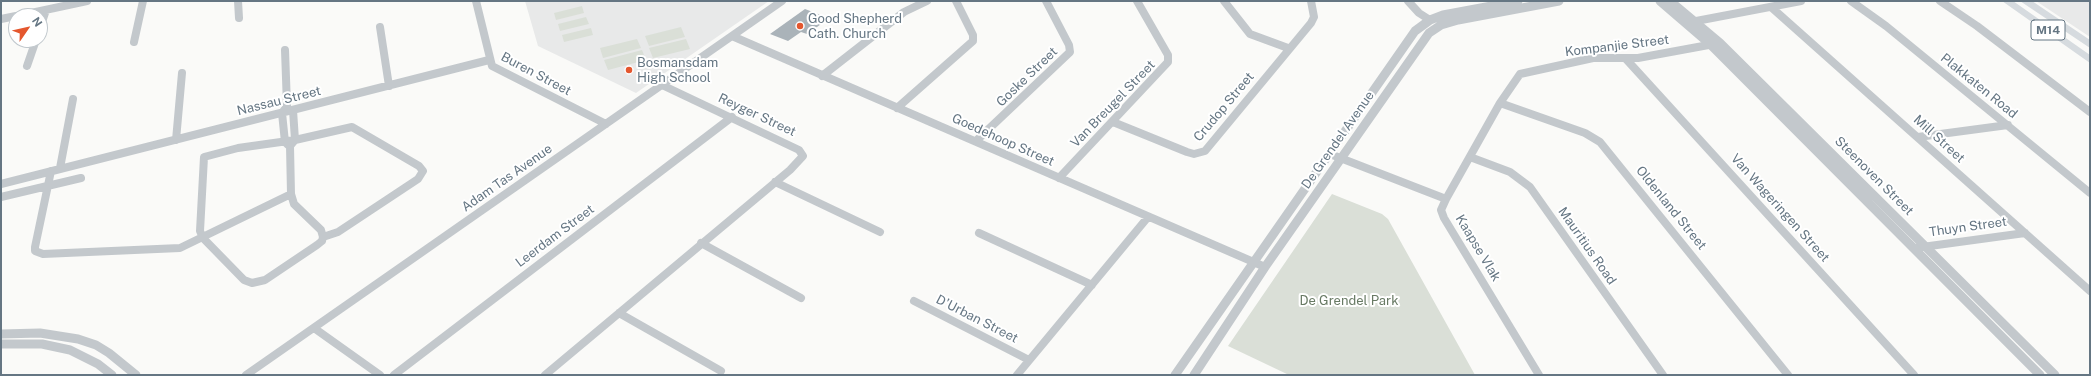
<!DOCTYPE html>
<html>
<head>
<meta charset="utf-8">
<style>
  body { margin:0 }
  #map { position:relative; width:2091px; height:376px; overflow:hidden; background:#fafaf8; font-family:"Public Sans",sans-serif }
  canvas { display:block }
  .frame { position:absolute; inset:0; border:2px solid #657683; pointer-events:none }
  .north { position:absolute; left:8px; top:8px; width:40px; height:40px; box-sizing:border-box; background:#fff; border:1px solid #c1c8cd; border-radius:50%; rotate:56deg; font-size:11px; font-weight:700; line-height:16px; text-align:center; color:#657683 }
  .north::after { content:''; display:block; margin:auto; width:14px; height:18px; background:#e4572e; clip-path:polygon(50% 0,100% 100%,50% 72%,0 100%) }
</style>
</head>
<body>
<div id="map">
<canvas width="2091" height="376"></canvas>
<div class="frame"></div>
<div class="north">N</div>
</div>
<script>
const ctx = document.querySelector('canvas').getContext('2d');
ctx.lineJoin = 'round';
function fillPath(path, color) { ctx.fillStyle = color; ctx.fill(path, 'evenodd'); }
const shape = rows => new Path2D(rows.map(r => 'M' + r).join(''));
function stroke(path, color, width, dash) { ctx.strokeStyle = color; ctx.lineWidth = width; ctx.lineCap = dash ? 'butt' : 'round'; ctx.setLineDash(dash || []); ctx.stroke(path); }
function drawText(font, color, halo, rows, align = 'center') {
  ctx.font = font + ' "Public Sans",sans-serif'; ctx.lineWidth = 4; ctx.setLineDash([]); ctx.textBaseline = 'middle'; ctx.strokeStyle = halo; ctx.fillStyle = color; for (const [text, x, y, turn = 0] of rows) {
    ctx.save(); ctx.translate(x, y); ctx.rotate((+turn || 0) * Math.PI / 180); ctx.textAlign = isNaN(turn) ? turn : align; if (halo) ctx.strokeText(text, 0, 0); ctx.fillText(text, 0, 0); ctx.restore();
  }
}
fillPath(shape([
  [525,1,769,1,636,93,538,46],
  [2036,1,2090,1,2090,37]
]), '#e8e9e9');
fillPath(shape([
  [582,6,584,13,556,20,554,13],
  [586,17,589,24,560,31,558,24],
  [681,27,685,37,649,46,645,36],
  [591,28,593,35,564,42,562,35],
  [637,39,641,48,603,58,600,48],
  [686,39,690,49,653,58,649,48],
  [642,50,646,60,608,70,604,60],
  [1332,194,1382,214,1388,219,1475,375,1289,375,1228,346]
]), '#dadfd7');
fillPath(shape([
  [805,9,823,16,821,18,827,20,807,34,801,32,788,41,770,34]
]), '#aab3b9');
stroke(shape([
  [238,1,239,18],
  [476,1,492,66,606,124],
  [1224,1,1250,34,1288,48],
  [1408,1,1419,13,1430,20],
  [1851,1,1886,26,2090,193],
  [1940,1,1977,26,2090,112],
  [1771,7,2090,291],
  [17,16,87,1],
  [1,19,16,16],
  [1691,22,1801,1],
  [380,27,389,86],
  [40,28,46,10],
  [732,36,1265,267],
  [134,42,143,1],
  [285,50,287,106],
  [1626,59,1914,375],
  [27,66,36,40],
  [822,76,904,12,927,1],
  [1500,103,1585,133,1600,142,1788,375],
  [897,108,973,41,973,35,956,1],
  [285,109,282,113,285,142,288,145],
  [293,110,295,140],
  [1113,122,1187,152,1194,154,1205,151,1311,23,1314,17,1311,1],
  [1918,137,2008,125],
  [176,140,182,73],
  [295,140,290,146,291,194,294,204,321,230,323,237],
  [295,140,238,148,204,157,200,231,203,238,244,280,252,283,265,280,317,245,322,241,323,237],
  [295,140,352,127,419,166,423,171,418,179,338,232,323,237],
  [976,141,1070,52,1069,45,1046,1],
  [1330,154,1446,199,1441,210,1444,218,1539,375],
  [1470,157,1510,172,1530,187,1663,375],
  [60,168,73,99],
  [51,171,35,247,35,251,43,254,180,248,291,194],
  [1059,178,1168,62,1168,55,1137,1],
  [775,182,880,232],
  [1,184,489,60],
  [1,197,81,178],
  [1446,199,1500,103,1520,74,1593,58,1638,58,1714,44],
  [979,233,1092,285],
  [701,243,801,298],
  [1915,248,2025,233],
  [914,301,1029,360],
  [619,313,721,371],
  [314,328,380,375],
  [246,375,782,1],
  [394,375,732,117],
  [545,375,790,170,803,156,799,150,662,85],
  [1017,375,1148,217]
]), '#c3c8cc', 8);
stroke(shape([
  [1660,1,1710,44,2040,375],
  [1670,1,1720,43,2055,375],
  [1,334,40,333,78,339,96,345,109,353,136,375],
  [1,344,42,344,70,350,98,364,112,375],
  [1175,375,1415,31,1430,20,1443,15,1518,1],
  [1194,375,1265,267,1429,33,1441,25,1458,20,1559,1]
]), '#c3c8cc', 9);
fillPath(shape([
  [2002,1,2013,1,2090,55,2090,63,2002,1],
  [2020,1,2032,1,2090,40,2090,48,2020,1]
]), '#d6dbdf');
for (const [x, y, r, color] of [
  [800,26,4,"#e4572e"],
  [629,70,4,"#e4572e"]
]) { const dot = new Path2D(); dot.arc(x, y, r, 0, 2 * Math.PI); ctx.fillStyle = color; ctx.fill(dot); stroke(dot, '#fff', 1.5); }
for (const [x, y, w] of [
  [2048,30,34]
]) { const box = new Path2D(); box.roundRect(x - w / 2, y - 10, w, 20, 3); ctx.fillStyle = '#fff'; ctx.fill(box); stroke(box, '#657683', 1); }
drawText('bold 12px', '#657683', null, [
  ["M14",2048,30]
]);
drawText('13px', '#657683', '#fff', [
  ["Good Shepherd",808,19],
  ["Cath. Church",808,34],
  ["Bosmansdam",637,63],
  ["High School",637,78]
], 'left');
drawText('13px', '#657683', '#fff', [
  ["Kompanjie Street",1617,46,-7],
  ["Buren Street",536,74,28],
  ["Goske Street",1027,77,-44],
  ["Plakkaten Road",1979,86,39],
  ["Nassau Street",279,101,-14],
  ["Van Breugel Street",1113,104,-46],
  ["Crudop Street",1224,107,-50],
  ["Reyger Street",757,115,25],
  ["Mill Street",1939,139,42],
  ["Goedehoop Street",1003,140,24],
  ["De Grendel Avenue",1338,140,-55],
  ["Steenoven Street",1874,176,45],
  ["Adam Tas Avenue",507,178,-35],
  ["Oldenland Street",1671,208,51],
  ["Van Wageringen Street",1780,208,48],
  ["Thuyn Street",1968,227,-8],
  ["Leerdam Street",555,236,-37],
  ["Mauritius Road",1587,246,55],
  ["Kaapse Vlak",1478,248,59],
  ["D'Urban Street",977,319,27]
]);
drawText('13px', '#687a64', '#fff', [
  ["De Grendel Park",1349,301]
]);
</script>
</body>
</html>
